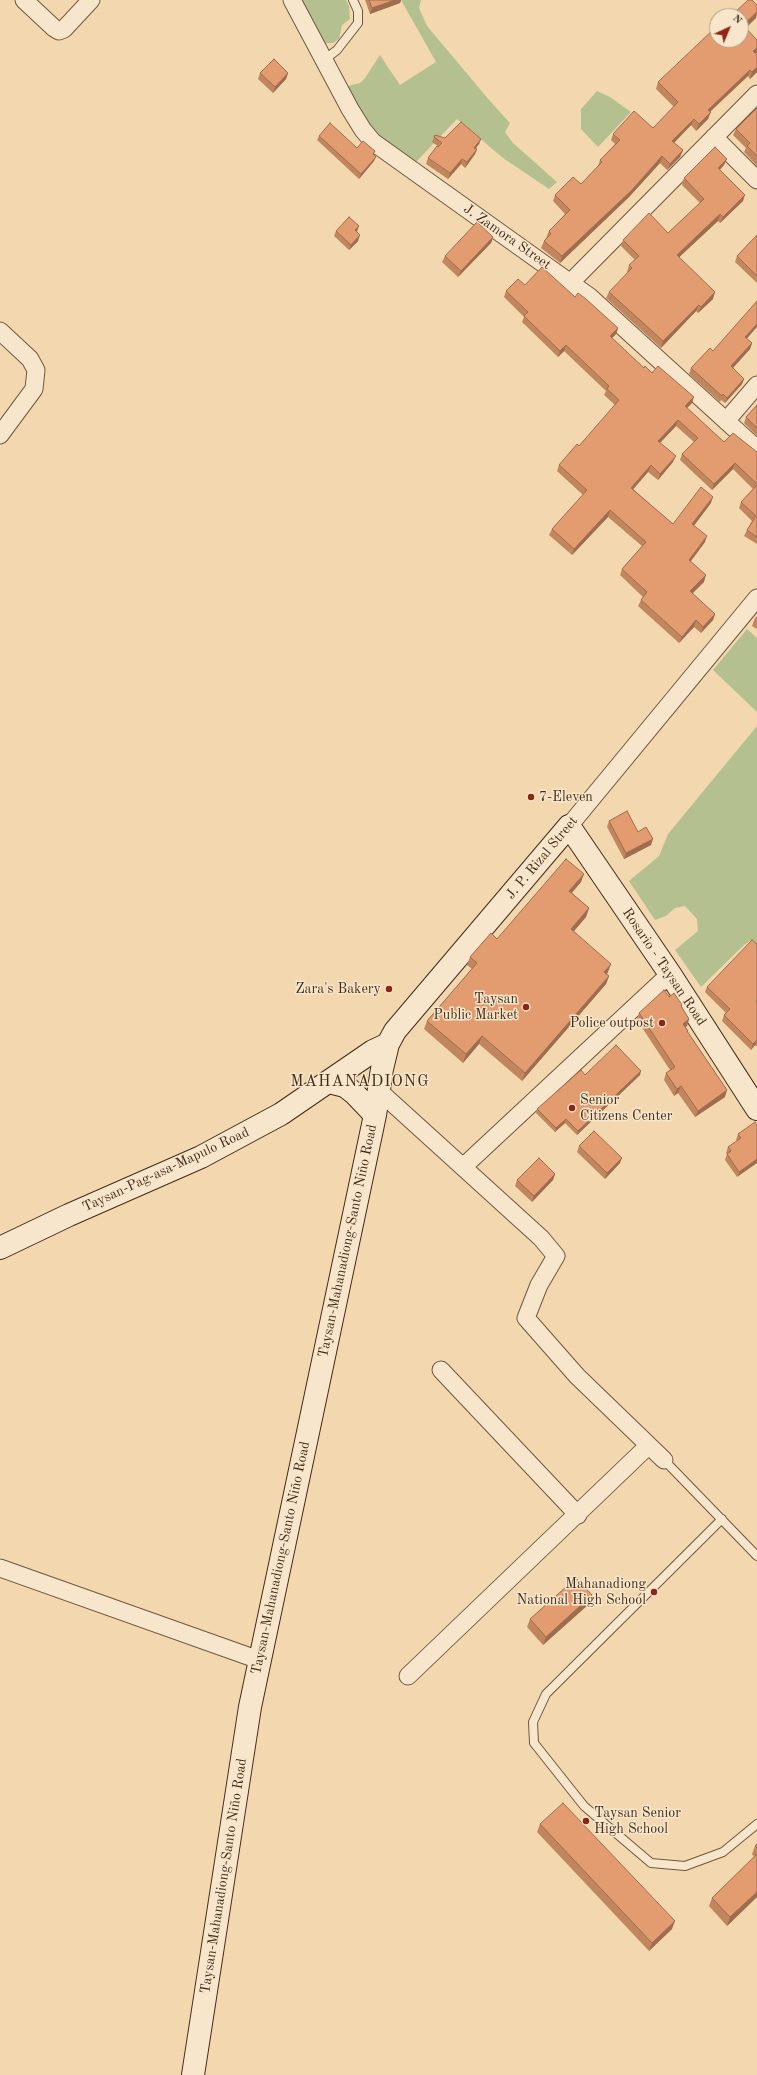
<!DOCTYPE html>
<html>
<head>
<meta charset="utf-8">
<style>
  body { margin:0 }
  #map { position:relative; width:757px; height:2075px; overflow:hidden; background:#f3d8af; font-family:"Old Standard TT",serif }
  canvas { display:block }
  .north { position:absolute; left:709px; top:8px; width:40px; height:40px; box-sizing:border-box; background:#f7e6cb; border:1px solid #af9c84; border-radius:50%; rotate:44deg; font-size:11px; font-weight:700; line-height:16px; text-align:center; color:#432c19 }
  .north::after { content:''; display:block; margin:auto; width:14px; height:18px; background:#8f2418; clip-path:polygon(50% 0,100% 100%,50% 72%,0 100%) }
</style>
</head>
<body>
<div id="map">
<canvas width="757" height="2075"></canvas>
<div class="north">N</div>
</div>
<script>
const ctx = document.querySelector('canvas').getContext('2d');
ctx.lineJoin = 'round';
function fillPath(path, color) { ctx.fillStyle = color; ctx.fill(path, 'evenodd'); }
const shape = rows => new Path2D(rows.map(r => 'M' + r).join(''));
function stroke(path, color, width, dash) { ctx.strokeStyle = color; ctx.lineWidth = width; ctx.lineCap = dash ? 'butt' : 'round'; ctx.setLineDash(dash || []); ctx.stroke(path); }
function drawText(font, color, halo, rows, align = 'center') {
  ctx.font = font + ' "Old Standard TT",serif'; ctx.lineWidth = 3; ctx.setLineDash([]); ctx.textBaseline = 'middle'; ctx.strokeStyle = halo; ctx.fillStyle = color; for (const [text, x, y, turn = 0] of rows) {
    ctx.save(); ctx.translate(x, y); ctx.rotate((+turn || 0) * Math.PI / 180); ctx.textAlign = isNaN(turn) ? turn : align; if (halo) ctx.strokeText(text, 0, 0); ctx.fillText(text, 0, 0); ctx.restore();
  }
}
fillPath(shape([
  [297,0,346,0,349,6,350,19,342,25,339,39,333,43,324,43],
  [401,0,421,0,419,8,427,26,490,101,510,123,505,132,513,143,557,182,549,189,503,158,457,119,415,163,373,131,344,87,360,83,365,78,380,55,400,85,436,62],
  [597,91,610,97,631,112,598,147,581,129,581,109],
  [747,629,757,638,757,712,713,670],
  [757,726,757,946,750,941,744,945,701,987,675,950,698,931,697,919,685,906,675,908,666,916,655,920,629,881,659,856,668,834]
]), '#b4c090');
const lane = shape([
  [324,60,337,50,358,23,358,11,353,0],
  [664,1460,757,1556],
  [722,1519,546,1694,533,1722,534,1743,584,1806,651,1863,685,1866,723,1852,757,1824]
]);
const street = shape([
  [24,0,54,28,59,31,64,29,91,0],
  [292,0,350,109,363,130,373,142,590,297,757,449],
  [714,137,757,180],
  [571,282,757,94],
  [0,331,30,359,36,370,34,389,0,435],
  [726,421,757,385],
  [569,826,757,598],
  [378,1090,541,1238,556,1256,539,1285,526,1318,577,1376,664,1460],
  [463,1167,670,974],
  [441,1370,578,1515],
  [0,1568,259,1660],
  [408,1676,648,1446]
]);
const secondary = shape([
  [329,1082,345,1086,354,1093,375,1115],
  [0,1248,69,1215,201,1157,281,1114,373,1051,388,1044],
  [193,2075,250,1707,375,1115,382,1069,388,1044,395,1031,569,826,670,974,757,1109]
]);
stroke(lane, '#6f573e', 10);
stroke(street, '#6f573e', 19);
stroke(secondary, '#432c19', 24);
stroke(lane, '#f7e6cb', 8);
stroke(street, '#f7e6cb', 17);
stroke(secondary, '#f7e6cb', 22);
fillPath(shape([
  [365,0,401,0,400,3,370,14],
  [757,5,757,14,756,18,746,28,756,54,757,55,757,72,750,79,748,76,710,112,708,119,696,131,691,125,674,143,683,150,680,157,667,170,660,163,629,197,560,263,541,248,544,241,546,238,549,231,565,214,553,201,555,195,581,184,598,166,600,160,615,144,611,140,613,134,653,128,674,107,656,89,658,82,733,14],
  [260,73,288,73,286,79,273,93,258,79],
  [757,106,757,166,744,152,746,148,733,135,736,129,756,109],
  [319,136,357,148,374,155,374,161,359,179,317,140],
  [434,137,445,138,481,139,479,144,476,148,477,149,475,154,465,168,461,164,448,179,426,164,428,158,439,147,432,142],
  [724,165,720,170,743,201,720,223,718,221,679,257,713,299,698,313,696,311,661,348,606,298,609,292,628,273,627,272,629,265,635,260,621,246,623,240,668,233,700,203,682,185,684,178],
  [336,231,357,232,358,241,349,250,334,236],
  [757,235,757,283,735,262,737,256],
  [493,237,491,243,458,277,442,262,445,256],
  [525,285,575,297,618,328,616,334,612,338,644,368,652,373,692,403,687,408,724,442,757,452,757,544,744,536,747,530,752,521,739,508,741,502,753,489,733,469,712,490,680,460,682,454,694,442,676,426,660,443,673,462,658,480,648,472,633,489,673,524,711,503,693,526,705,542,691,561,704,582,692,593,715,614,713,620,701,633,694,627,679,643,638,606,641,600,643,597,620,575,622,569,642,546,608,517,572,555,549,535,552,529,583,495,557,471,559,465,579,446,615,405,604,395,606,391,564,351,558,357,522,322,524,317,504,297,506,291],
  [746,339,752,343,750,349,733,368,744,379,742,384,725,403,721,400,720,402,689,374,691,368,713,351],
  [757,405,757,436,744,423,746,417],
  [757,616,757,629,752,626,755,618],
  [609,821,651,845,624,859,607,827],
  [581,882,572,893,589,908,586,917,574,931,608,972,607,974,609,976,606,984,522,1081,479,1044,463,1063,424,1029,427,1021,472,969,467,965,470,957],
  [757,944,757,1047,755,1045,751,1050,722,1021,724,1015,726,1013,705,992,707,987],
  [669,997,682,1005,682,1007,689,1019,687,1026,685,1027,688,1031,687,1032,725,1097,695,1117,678,1093,674,1096,664,1080,666,1073,670,1070,637,1020,639,1013],
  [585,1075,640,1075,577,1135,565,1123,555,1132,536,1113,537,1109],
  [757,1125,737,1177,725,1160,727,1154,726,1153,728,1147,737,1141,736,1140,738,1134],
  [579,1146,620,1163,605,1179,577,1152],
  [555,1174,553,1180,532,1202,515,1186,517,1180],
  [592,1595,589,1604,543,1645,527,1627,530,1619],
  [540,1824,672,1929,649,1951,537,1832],
  [757,1844,757,1897,727,1926,709,1906,712,1898,754,1857,752,1854,755,1846]
]), '#c2865f');
fillPath(shape([
  [395,0,401,0,400,3,370,14,372,8],
  [757,12,756,18,741,32,743,25],
  [757,48,757,53,751,58,753,51],
  [757,67,757,72,750,79,752,72],
  [750,70,748,76,705,116,708,110],
  [288,73,286,79,273,93,275,87],
  [711,112,708,119,696,131,699,124],
  [694,119,691,125,670,147,672,141],
  [481,139,479,144,472,153,474,148],
  [477,149,475,154,465,168,467,162],
  [683,150,680,157,667,170,670,164],
  [662,156,660,163,629,197,560,263,562,256],
  [376,157,374,161,359,179,361,174],
  [462,159,461,164,448,179,450,173],
  [727,159,724,165,715,174,718,168],
  [745,195,743,201,720,223,723,217],
  [720,214,718,221,674,262,677,255],
  [359,226,357,232,353,236,355,230],
  [360,235,358,241,349,250,351,245],
  [493,237,491,243,458,277,461,271],
  [715,292,713,299,698,313,701,307],
  [699,305,696,311,661,348,663,341],
  [757,324,757,327,743,343,745,337],
  [618,328,616,334,608,342,610,336],
  [752,343,750,349,729,372,731,366],
  [566,345,564,351,558,357,560,351],
  [744,379,742,384,725,403,727,398],
  [694,397,692,403,683,412,685,406],
  [678,420,676,426,656,447,658,441],
  [676,456,673,462,658,480,660,474],
  [735,463,733,469,712,490,714,484],
  [651,465,648,472,629,494,631,488],
  [713,497,711,503,690,531,692,524],
  [610,510,608,517,572,555,574,549],
  [707,536,705,542,687,566,689,560],
  [706,575,704,582,688,598,690,591],
  [715,614,713,620,701,633,703,627],
  [696,620,694,627,679,643,682,637],
  [653,839,651,845,624,859,626,853],
  [584,874,581,882,566,899,569,891],
  [589,908,586,917,568,938,571,929],
  [611,964,608,972,601,980,604,972],
  [609,976,606,984,522,1081,525,1073],
  [689,1019,687,1026,681,1030,683,1024],
  [482,1036,479,1044,463,1063,466,1054],
  [757,1040,755,1045,751,1050,753,1044],
  [641,1071,640,1075,577,1135,578,1131],
  [681,1086,678,1093,674,1096,677,1089],
  [727,1090,725,1097,695,1117,698,1111],
  [566,1119,565,1123,555,1132,556,1128],
  [622,1158,620,1163,605,1179,607,1173],
  [757,1159,757,1163,737,1177,739,1172],
  [555,1174,553,1180,532,1202,534,1196],
  [592,1595,589,1604,543,1645,546,1637],
  [757,1892,757,1897,727,1926,730,1917],
  [675,1921,672,1929,649,1951,652,1943]
]), '#9e6d4e');
const building = shape([
  [369,0,395,0,372,8,369,0],
  [748,0,752,0,757,5,757,12,743,25,757,40,757,48,753,51,757,55,757,67,752,72,750,70,708,110,711,112,699,124,694,119,672,141,683,150,670,164,662,156,632,190,562,256,544,241,551,234,549,231,570,210,555,195,573,177,581,184,602,162,600,160,620,140,613,134,634,111,653,128,678,102,658,82,717,26,717,40,741,40,741,16,728,16,732,12,733,14,748,0],
  [274,59,288,73,275,87,260,73,274,59],
  [757,108,757,156,747,146,750,143,736,129,757,108],
  [461,122,481,139,474,148,477,149,467,162,462,159,450,173,428,158,437,146,438,147,442,143,434,137,435,135,445,138,461,122],
  [330,123,357,148,363,141,375,151,373,154,376,157,361,174,319,136,330,123],
  [715,147,727,159,718,168,745,195,723,217,720,214,677,255,715,292,701,307,699,305,663,341,609,292,632,268,629,265,639,256,623,240,649,213,668,233,704,199,684,178,715,147],
  [349,217,359,226,355,230,360,235,351,245,336,231,349,217],
  [477,222,493,237,461,271,445,256,477,222],
  [757,235,757,276,737,256,757,235],
  [542,267,575,297,578,293,586,299,618,328,610,336,644,368,645,366,652,373,658,366,694,397,685,406,724,442,733,433,757,452,757,484,735,463,714,484,682,454,698,438,678,420,658,441,676,456,660,474,651,465,631,488,673,524,701,487,713,497,692,524,707,536,689,560,706,575,690,591,715,614,703,627,696,620,682,637,641,600,647,592,622,569,646,542,610,510,574,549,552,529,587,490,559,465,577,444,579,446,619,400,607,389,609,386,566,345,560,351,524,316,528,312,506,291,518,279,525,285,542,267],
  [757,301,757,324,745,337,752,343,731,366,744,379,727,398,723,394,722,396,691,368,710,348,713,351,757,301],
  [757,405,757,428,746,417,757,405],
  [757,485,757,537,747,530,756,516,741,502,757,485],
  [627,811,638,832,646,827,653,839,626,853,609,821,627,811],
  [566,859,584,874,569,891,589,908,571,929,611,964,604,972,609,976,525,1073,482,1036,466,1054,427,1021,477,963,470,957,491,933,497,939,566,859],
  [752,940,757,944,757,1001,756,1001,757,1002,757,1040,753,1044,724,1015,730,1009,707,987,752,940],
  [664,990,669,997,674,993,682,1005,681,1006,689,1019,683,1024,688,1031,687,1031,727,1090,698,1111,681,1086,677,1089,666,1073,675,1067,639,1013,664,990],
  [616,1045,641,1071,578,1131,566,1119,556,1128,537,1109,581,1070,585,1075,616,1045],
  [755,1122,757,1125,757,1159,739,1172,727,1154,731,1151,728,1147,741,1138,738,1134,755,1122],
  [594,1131,622,1158,607,1173,579,1146,594,1131],
  [539,1158,555,1174,534,1196,517,1180,539,1158],
  [576,1578,592,1595,546,1637,530,1619,576,1578],
  [563,1803,675,1921,652,1943,540,1824,563,1803],
  [757,1844,757,1848,755,1846,757,1844],
  [757,1854,757,1892,730,1917,712,1898,757,1854]
]);
fillPath(building, '#e29c6f');
stroke(building, '#9e6d4e', 1);
for (const [x, y, r, color] of [
  [531,797,4,"#8f2418"],
  [389,989,4,"#8f2418"],
  [526,1007,4,"#8f2418"],
  [662,1023,4,"#8f2418"],
  [572,1108,4,"#8f2418"],
  [654,1592,4,"#8f2418"],
  [586,1821,4,"#8f2418"]
]) { const dot = new Path2D(); dot.arc(x, y, r, 0, 2 * Math.PI); ctx.fillStyle = color; ctx.fill(dot); stroke(dot, '#f7e6cb', 1.5); }
drawText('14px', '#432c19', '#f7e6cb', [
  ["J. Zamora Street",507,237,35],
  ["J. P. Rizal Street",542,858,-50],
  ["Rosario - Taysan Road",664,967,56],
  ["Taysan-Pag-asa-Mapulo Road",166,1170,-25],
  ["Taysan-Mahanadiong-Santo Niño Road",348,1241,-78],
  ["Taysan-Mahanadiong-Santo Niño Road",281,1558,-78],
  ["Taysan-Mahanadiong-Santo Niño Road",224,1876,-81]
]);
drawText('14px', '#432c19', '#f7e6cb', [
  ["7-Eleven",539,797,"left"],
  ["Zara's Bakery",381,989],
  ["Taysan",518,999],
  ["Public Market",518,1015],
  ["Police outpost",654,1023],
  ["Senior",580,1100,"left"],
  ["Citizens Center",580,1116,"left"],
  ["Mahanadiong",646,1584],
  ["National High School",646,1600],
  ["Taysan Senior",594,1813,"left"],
  ["High School",594,1829,"left"]
], 'right');
ctx.letterSpacing = '1px';
drawText('16px', '#432c19', '#f7e6cb', [
  ["MAHANADIONG",360,1082]
]);
ctx.letterSpacing = '0px';
</script>
</body>
</html>
